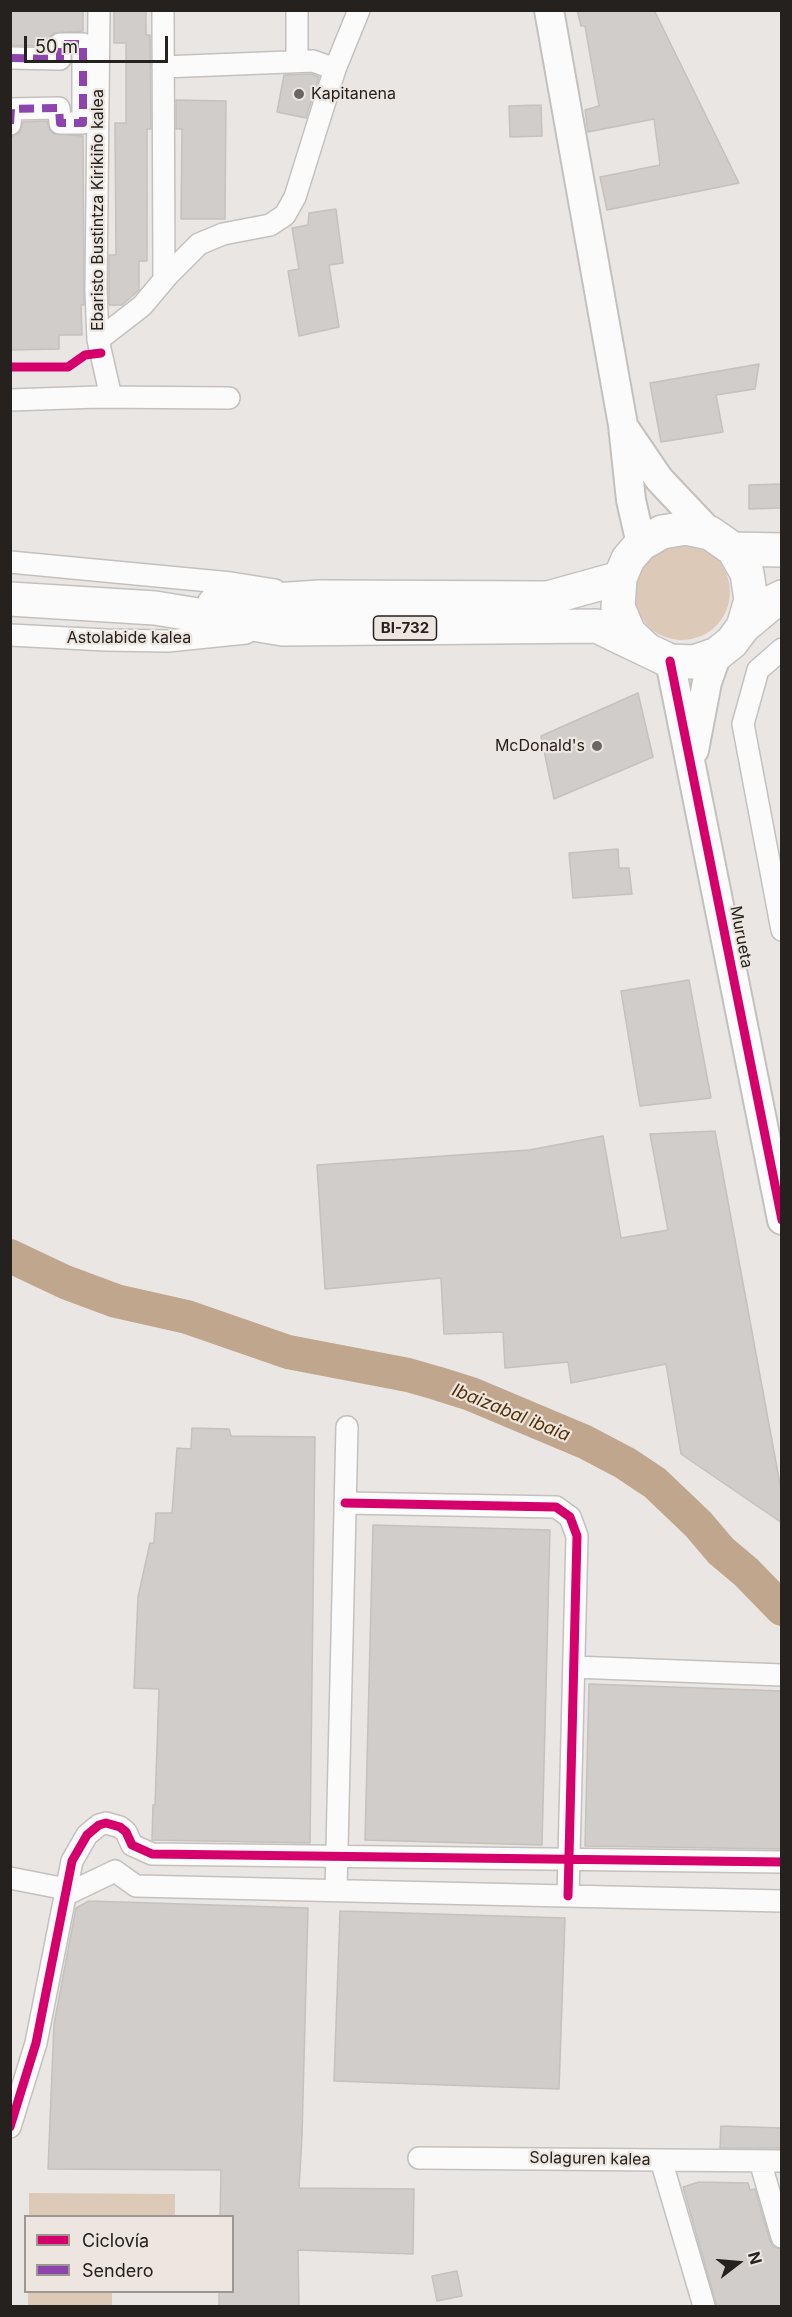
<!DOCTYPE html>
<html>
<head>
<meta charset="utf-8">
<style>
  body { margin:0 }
  #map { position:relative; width:792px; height:2317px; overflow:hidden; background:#eae6e3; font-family:Inter,sans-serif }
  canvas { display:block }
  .frame { position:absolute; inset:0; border:12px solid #24211f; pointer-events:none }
  .legend { position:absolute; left:24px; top:2215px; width:210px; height:78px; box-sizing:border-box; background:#ede6e0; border:2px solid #9d9793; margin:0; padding:8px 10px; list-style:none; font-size:18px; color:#24211f }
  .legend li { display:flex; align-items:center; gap:12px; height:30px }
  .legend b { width:30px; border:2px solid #9d9793 }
  .north { position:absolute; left:708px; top:2233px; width:60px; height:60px; -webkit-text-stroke:4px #ede6e0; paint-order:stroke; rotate:74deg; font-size:16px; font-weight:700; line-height:24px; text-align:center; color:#24211f }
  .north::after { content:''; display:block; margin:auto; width:21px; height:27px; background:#24211f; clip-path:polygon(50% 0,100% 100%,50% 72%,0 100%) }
  .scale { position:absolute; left:24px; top:36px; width:144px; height:27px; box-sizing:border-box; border:3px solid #24211f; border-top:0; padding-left:8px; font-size:18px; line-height:21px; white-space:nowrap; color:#24211f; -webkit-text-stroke:4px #ede6e0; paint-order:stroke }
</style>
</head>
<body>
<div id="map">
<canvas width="792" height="2317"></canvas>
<div class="frame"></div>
<ul class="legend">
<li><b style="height:8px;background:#d6006c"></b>Ciclovía</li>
<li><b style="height:8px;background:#8e44ad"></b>Sendero</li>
</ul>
<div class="north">N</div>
<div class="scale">50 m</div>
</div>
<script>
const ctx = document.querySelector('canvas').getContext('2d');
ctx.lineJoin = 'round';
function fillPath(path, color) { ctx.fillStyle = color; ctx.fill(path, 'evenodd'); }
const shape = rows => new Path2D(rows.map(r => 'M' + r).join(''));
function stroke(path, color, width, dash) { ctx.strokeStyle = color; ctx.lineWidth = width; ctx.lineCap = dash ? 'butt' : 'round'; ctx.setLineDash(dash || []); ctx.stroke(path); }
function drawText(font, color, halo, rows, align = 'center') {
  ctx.font = font + ' Inter,sans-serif'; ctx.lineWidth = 4.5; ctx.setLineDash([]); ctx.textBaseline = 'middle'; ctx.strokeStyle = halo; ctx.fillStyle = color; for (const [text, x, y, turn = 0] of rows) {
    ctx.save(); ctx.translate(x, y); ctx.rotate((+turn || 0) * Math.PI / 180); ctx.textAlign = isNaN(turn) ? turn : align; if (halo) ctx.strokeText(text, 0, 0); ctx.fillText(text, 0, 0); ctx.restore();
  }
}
fillPath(shape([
  '634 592a48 48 0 1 1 96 0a48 48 0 1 1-96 0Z',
  [29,2193,175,2194,175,2216,29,2216],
  [28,2292,112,2292,112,2306,28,2306]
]), '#dcc9b7');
stroke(shape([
  [10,1256,65,1282,116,1301,187,1317,288,1352,408,1375,436,1383,471,1394,585,1442,625,1463,655,1483,698,1524,721,1551,746,1572,782,1609]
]), '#c0a68c', 34);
const building = shape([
  [10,10,83,10,83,31,54,33,49,38,47,46,10,45,10,10],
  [114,10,146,10,146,35,150,35,151,129,147,129,147,261,139,261,139,290,122,305,109,305,109,255,116,255,115,123,126,123,126,43,114,43,114,10],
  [577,10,654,10,739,183,607,210,600,177,660,165,654,119,588,132,585,110,599,106,585,26,581,26,577,10],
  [311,74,319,77,306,118,277,112,284,75,311,74],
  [176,100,226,101,225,219,181,219,182,129,176,129,176,100],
  [541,105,542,136,510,137,509,106,541,105],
  [47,121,49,129,54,134,83,136,84,305,81,305,82,335,59,335,59,349,10,350,11,137,20,132,23,122,47,121],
  [336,209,343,263,329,265,339,327,299,336,288,271,299,269,292,228,308,225,309,213,336,209],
  [759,364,755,389,716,395,723,432,661,442,650,383,759,364],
  [782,484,782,508,749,509,749,485,782,484],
  [638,693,653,757,554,799,541,736,638,693],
  [618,849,619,868,629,868,632,894,573,898,569,853,618,849],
  [689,980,711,1098,640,1106,621,991,689,980],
  [715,1131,782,1495,782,1523,681,1454,666,1364,571,1383,568,1362,505,1368,503,1332,444,1334,441,1278,325,1289,317,1165,529,1150,603,1136,621,1238,668,1230,650,1134,715,1131],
  [192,1428,229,1429,231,1436,315,1437,310,1843,152,1840,153,1805,155,1805,159,1689,134,1688,138,1597,150,1543,154,1543,156,1513,172,1513,177,1448,191,1449,192,1428],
  [373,1525,550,1530,542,1845,365,1840,373,1525],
  [589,1684,782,1691,782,1849,585,1846,589,1684],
  [89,1901,308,1908,302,2136,299,2188,414,2189,413,2254,298,2250,299,2307,219,2307,219,2292,232,2292,232,2217,220,2217,221,2170,48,2169,54,2024,76,1908,89,1901],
  [340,1911,565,1918,559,2089,334,2081,340,1911],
  [721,2126,782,2128,782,2148,720,2148,721,2126],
  [699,2182,748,2183,750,2190,755,2189,770,2241,774,2247,782,2249,782,2307,717,2307,683,2187,699,2182],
  [457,2271,462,2296,437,2301,432,2276,457,2271]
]);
fillPath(building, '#d0cdcb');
stroke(building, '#c4c1be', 1.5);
const street = shape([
  [99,10,96,290,98,340,111,397],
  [163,10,164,280],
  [297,10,297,61],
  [10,58,60,59,60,44,83,44,83,123,60,123,59,108,11,109,10,124],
  [163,67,313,61,335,69],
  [98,340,142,306,169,274,199,244,223,234,270,225,285,215,295,197,335,69,359,10],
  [10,400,98,397,229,398],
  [10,562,231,583,275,590],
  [10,635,106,640,168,641,246,633],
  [782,649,758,670,743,724,782,930],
  [345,1503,556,1507,570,1517,577,1536,568,1896],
  [574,1667,782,1675],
  [10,1878,66,1889],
  [336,1890,347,1427],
  [65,1895,115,1871,136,1886,782,1901],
  [10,2127,36,2043,72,1861,87,1835,99,1825,106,1823,120,1827,126,1832,132,1845,152,1854,782,1862],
  [419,2158,782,2161],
  [661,2160,704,2306],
  [760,2161,782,2237]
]);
const secondary = shape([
  [549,10,623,425,631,500,641,544],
  [625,429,659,479,710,533],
  [670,661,782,1220],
  [694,750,707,682,717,654]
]);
const primary = shape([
  [733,549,782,550],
  [10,599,155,608,283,629,597,626,670,661,694,662,717,654,732,642,743,627,774,601,782,597],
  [214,604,320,597,548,598,620,578],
  [645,648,629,633,618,607,620,578,628,559,641,544,662,532,686,528,710,533,733,549,747,573,751,600,743,627]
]);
stroke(street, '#c4c0be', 24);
stroke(secondary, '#c4c0be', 32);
stroke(primary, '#c4c0be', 36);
stroke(street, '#fcfbfb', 21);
stroke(secondary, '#fcfbfb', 28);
stroke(primary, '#fcfbfb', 33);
stroke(shape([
  [10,58,60,59,60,44,83,44,83,123,60,123,59,108,11,109,10,124]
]), '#8e44ad', 8, [15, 8]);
stroke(shape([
  [10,367,68,367,85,355,101,353],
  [670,661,782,1220],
  [345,1503,556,1507,570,1517,577,1536,568,1896],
  [10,2127,36,2043,72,1861,87,1835,99,1825,106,1823,120,1827,126,1832,132,1845,152,1854,782,1862]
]), '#d6006c', 9);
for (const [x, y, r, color] of [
  [299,94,6,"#696664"],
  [597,746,6,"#696664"]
]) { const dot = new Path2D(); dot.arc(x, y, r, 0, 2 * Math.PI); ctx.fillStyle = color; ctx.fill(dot); stroke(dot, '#ede6e0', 2); }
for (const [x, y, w] of [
  [405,628,63]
]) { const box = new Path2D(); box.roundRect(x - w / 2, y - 12, w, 24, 4.5); ctx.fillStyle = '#ede6e0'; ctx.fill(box); stroke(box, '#24211f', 1.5); }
drawText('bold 15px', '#24211f', null, [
  ["BI-732",405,628]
]);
drawText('16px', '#24211f', '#ede6e0', [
  ["Kapitanena",311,94],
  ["McDonald's",585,746,"right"]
], 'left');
drawText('16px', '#24211f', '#ede6e0', [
  ["Ebaristo Bustintza Kirikiño kalea",98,210,-90],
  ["Astolabide kalea",129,638],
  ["Murueta",741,937,79],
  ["Solaguren kalea",590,2159,1]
]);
drawText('italic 18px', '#522e00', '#ede6e0', [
  ["Ibaizabal ibaia",511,1413,22]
]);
</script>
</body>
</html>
